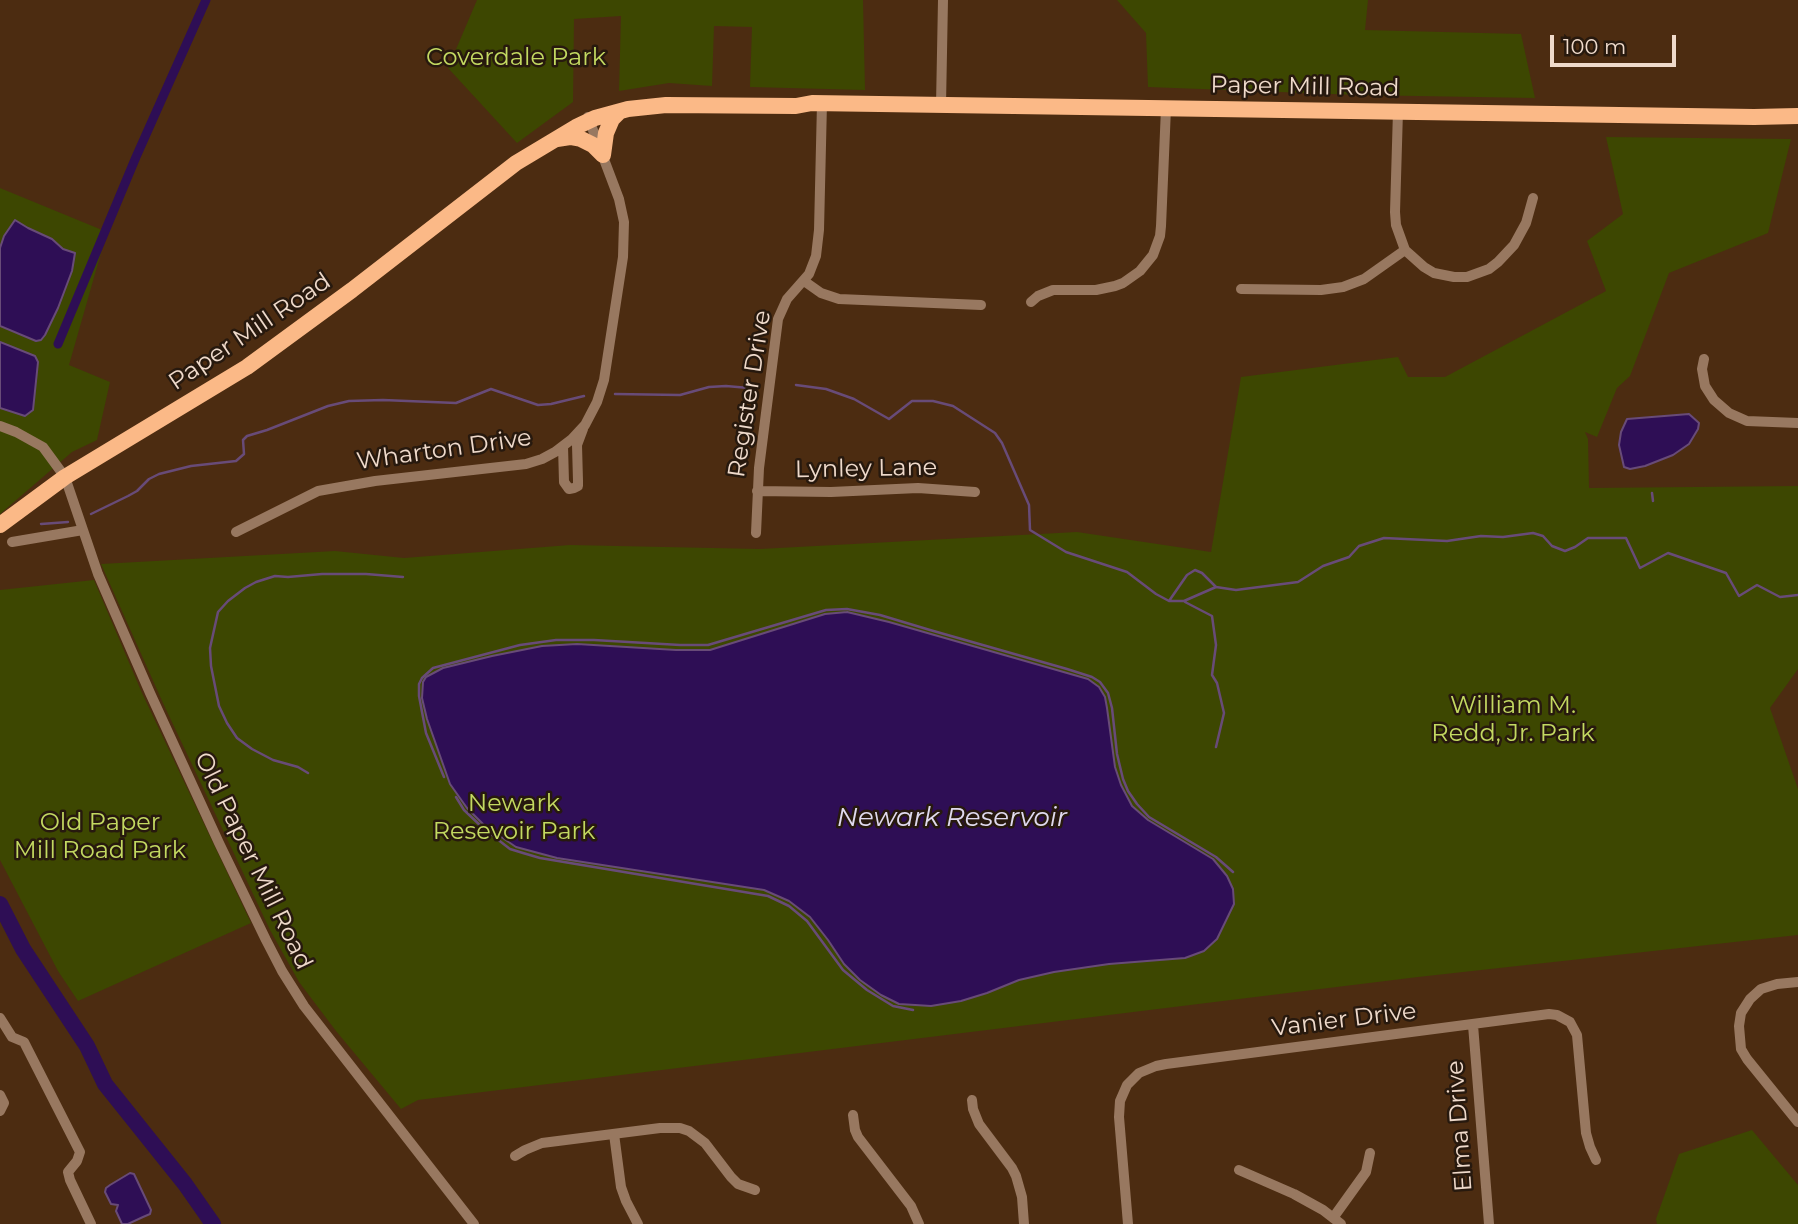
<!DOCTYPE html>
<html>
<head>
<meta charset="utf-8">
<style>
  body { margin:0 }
  #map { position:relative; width:1798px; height:1224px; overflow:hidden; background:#4c2c11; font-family:Montserrat,sans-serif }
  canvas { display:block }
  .scale { position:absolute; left:1550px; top:35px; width:126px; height:32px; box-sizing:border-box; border:4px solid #efdacb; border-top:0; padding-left:9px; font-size:21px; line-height:24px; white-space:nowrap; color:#efdacb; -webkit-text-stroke:5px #27190e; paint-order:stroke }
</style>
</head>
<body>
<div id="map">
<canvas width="1798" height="1224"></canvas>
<div class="scale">100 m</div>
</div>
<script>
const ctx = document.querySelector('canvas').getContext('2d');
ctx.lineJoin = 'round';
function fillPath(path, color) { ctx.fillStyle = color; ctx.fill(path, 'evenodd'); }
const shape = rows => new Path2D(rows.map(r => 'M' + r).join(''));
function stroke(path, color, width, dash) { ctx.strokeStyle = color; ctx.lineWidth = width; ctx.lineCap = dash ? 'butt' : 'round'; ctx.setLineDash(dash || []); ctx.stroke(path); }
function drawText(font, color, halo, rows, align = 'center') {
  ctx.font = font + ' Montserrat,sans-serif'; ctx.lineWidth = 5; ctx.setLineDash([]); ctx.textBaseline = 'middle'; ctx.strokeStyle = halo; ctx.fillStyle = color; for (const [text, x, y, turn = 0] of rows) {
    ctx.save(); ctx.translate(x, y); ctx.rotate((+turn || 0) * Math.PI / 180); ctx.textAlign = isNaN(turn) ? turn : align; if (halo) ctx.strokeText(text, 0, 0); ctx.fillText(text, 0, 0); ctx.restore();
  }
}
fillPath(shape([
  [477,0,863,0,865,90,750,87,752,27,714,26,712,86,669,83,619,91,621,16,574,19,573,102,517,143,448,68],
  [1117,0,1368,0,1365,30,1521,34,1535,98,1358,95,1148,87,1146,33],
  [1606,137,1791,139,1768,233,1669,273,1630,376,1617,388,1597,437,1585,432,1588,439,1589,488,1798,486,1798,669,1770,708,1798,789,1798,935,1418,977,418,1100,401,1109,336,1031,299,982,270,930,163,703,101,564,335,551,404,558,570,545,760,549,1077,532,1211,552,1241,377,1398,357,1408,377,1445,377,1606,291,1587,241,1623,214],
  [0,188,107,232,69,365,110,382,97,440,72,452,0,514],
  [94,580,142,693,251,923,78,1001,58,971,0,860,0,590],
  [1752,1130,1798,1185,1798,1224,1657,1224,1656,1219,1679,1154]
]), '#3d4701');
const water = shape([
  [15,220,28,228,52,239,63,249,75,253,72,271,58,308,45,335,41,340,36,341,0,326,0,248,4,236,15,220],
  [0,342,35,356,38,362,33,410,25,416,0,408,0,342],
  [1689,414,1699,423,1698,429,1689,444,1673,455,1645,466,1630,469,1624,467,1619,445,1621,432,1627,419,1689,414],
  [847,612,889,622,1088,679,1099,687,1105,697,1107,708,1115,767,1121,785,1132,806,1148,820,1213,859,1227,876,1233,889,1234,904,1217,939,1204,951,1185,958,1109,964,1054,972,1019,980,987,993,961,1001,931,1006,899,1004,881,995,860,980,844,964,828,940,810,917,789,901,764,890,557,858,516,847,485,826,467,808,450,784,427,719,422,698,423,682,426,677,443,668,492,656,542,646,577,644,676,650,710,650,825,614,847,612],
  [130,1173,134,1174,151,1210,150,1214,143,1217,128,1224,122,1224,116,1211,118,1205,111,1204,105,1192,106,1188,110,1185,130,1173]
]);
fillPath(water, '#2e0e55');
stroke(water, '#684b78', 2);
stroke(shape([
  [796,385,826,389,854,399,889,419,912,401,933,401,953,406,995,433,1002,443,1029,505,1030,530,1066,552,1127,572,1156,594,1169,601,1184,601,1216,587,1236,590,1298,582,1323,566,1349,557,1359,546,1384,538,1447,541,1481,536,1503,537,1533,533,1543,536,1552,546,1565,551,1575,547,1588,538,1626,538,1640,568,1668,553,1726,573,1739,596,1757,585,1780,597,1798,595],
  [615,394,680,395,709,387,726,386,749,388],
  [1652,493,1653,501],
  [91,514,128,496,137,491,149,479,159,474,191,466,236,461,244,454,243,440,247,436,267,430,328,406,349,401,383,400,456,403,491,389,538,405,551,404,584,396],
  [41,524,68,522],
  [1169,601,1187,575,1195,570,1202,573,1216,587],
  [1185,602,1212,616,1216,645,1212,675,1217,683,1224,713,1216,747],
  [308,773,298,767,273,760,252,749,237,738,227,723,219,706,211,666,210,648,218,612,228,601,245,588,256,582,275,576,288,577,322,574,366,574,403,577],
  [444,777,426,733,419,696,419,684,422,678,433,668,520,645,556,640,594,640,680,645,708,645,826,610,847,609,880,615,930,630,1067,669,1092,677,1100,682,1108,693,1112,708,1117,754,1123,779,1128,791,1137,804,1149,817,1216,857,1233,872],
  [456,797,464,810,483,828,510,849,523,853,540,858,768,896,789,906,807,921,843,970,867,990,893,1006,913,1010]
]), '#684b78', 2.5);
stroke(shape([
  [58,344,136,157,206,0]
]), '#2e0e55', 9);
stroke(shape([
  [0,904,23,949,87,1046,105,1084,185,1184,213,1224]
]), '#2e0e55', 16);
stroke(shape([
  [941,105,943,0],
  [1398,111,1395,212,1396,225,1405,250,1424,267,1434,273,1454,277,1467,277,1489,269,1498,262,1514,245,1526,223,1533,198],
  [804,281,821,293,839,299,981,305],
  [1241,289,1321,290,1343,287,1364,279,1405,250],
  [1031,302,1038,296,1053,290,1096,290,1115,286,1123,283,1140,271,1153,255,1160,236,1161,226,1166,108],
  [1704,359,1702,369,1705,386,1714,400,1729,413,1747,421,1798,423],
  [0,426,16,432,43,447,65,477,98,574,150,693,219,843,266,940,282,971,304,1006,474,1224],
  [563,446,564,482,569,489,574,488,578,486,578,481,577,445,583,429],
  [757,491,831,492,918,488,975,492],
  [236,532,318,491,375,481,526,464,542,459,555,452,572,439,585,425,597,402,604,380,623,257,624,222,619,199,588,117],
  [756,533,759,468,778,319,787,299,809,274,816,256,819,230,822,103],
  [12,542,83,530],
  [1798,982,1777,984,1761,989,1750,999,1741,1013,1739,1026,1741,1049,1747,1059,1798,1122],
  [0,1018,12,1037,24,1042,27,1048,80,1152,77,1161,68,1172,70,1180,91,1224],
  [1473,1025,1489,1224],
  [0,1095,4,1103,0,1111],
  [972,1100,973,1109,979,1124,1012,1168,1016,1176,1022,1197,1024,1224],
  [853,1115,855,1130,858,1137,911,1206,919,1224],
  [614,1134,621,1187,626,1201,638,1224],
  [515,1156,525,1150,542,1143,660,1128,680,1128,689,1131,705,1143,731,1177,738,1184,755,1190],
  [1239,1170,1294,1194,1323,1210,1341,1224],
  [1333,1218,1366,1172,1370,1153],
  [1128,1224,1119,1117,1120,1101,1127,1085,1139,1073,1156,1066,1166,1064,1549,1014,1557,1015,1570,1022,1577,1035,1586,1133,1590,1147,1596,1160]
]), '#987860', 10);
stroke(shape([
  [557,139,570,137,581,139,593,145,603,155],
  [603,155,606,133,612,119,619,112],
  [0,525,65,477,247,367,352,290,516,163,576,127,595,118,628,109,666,105,796,106,812,103,1754,117,1798,116]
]), '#fbb987', 16);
drawText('24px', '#c3d961', '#27190e', [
  ["Coverdale Park",516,58],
  ["William M.",1513,706],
  ["Redd, Jr. Park",1513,734],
  ["Newark",514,804],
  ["Resevoir Park",514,832],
  ["Old Paper",100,823],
  ["Mill Road Park",100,851]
]);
drawText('24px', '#efdacb', '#27190e', [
  ["Paper Mill Road",1305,87,1],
  ["Paper Mill Road",250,332,-34],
  ["Register Drive",750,394,-81],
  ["Wharton Drive",444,450,-8],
  ["Lynley Lane",866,469,-1],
  ["Old Paper Mill Road",253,861,64],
  ["Vanier Drive",1344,1020,-7],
  ["Elma Drive",1460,1126,-94]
]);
drawText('italic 26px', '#e0daef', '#27190e', [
  ["Newark Reservoir",952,818]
]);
</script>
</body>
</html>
